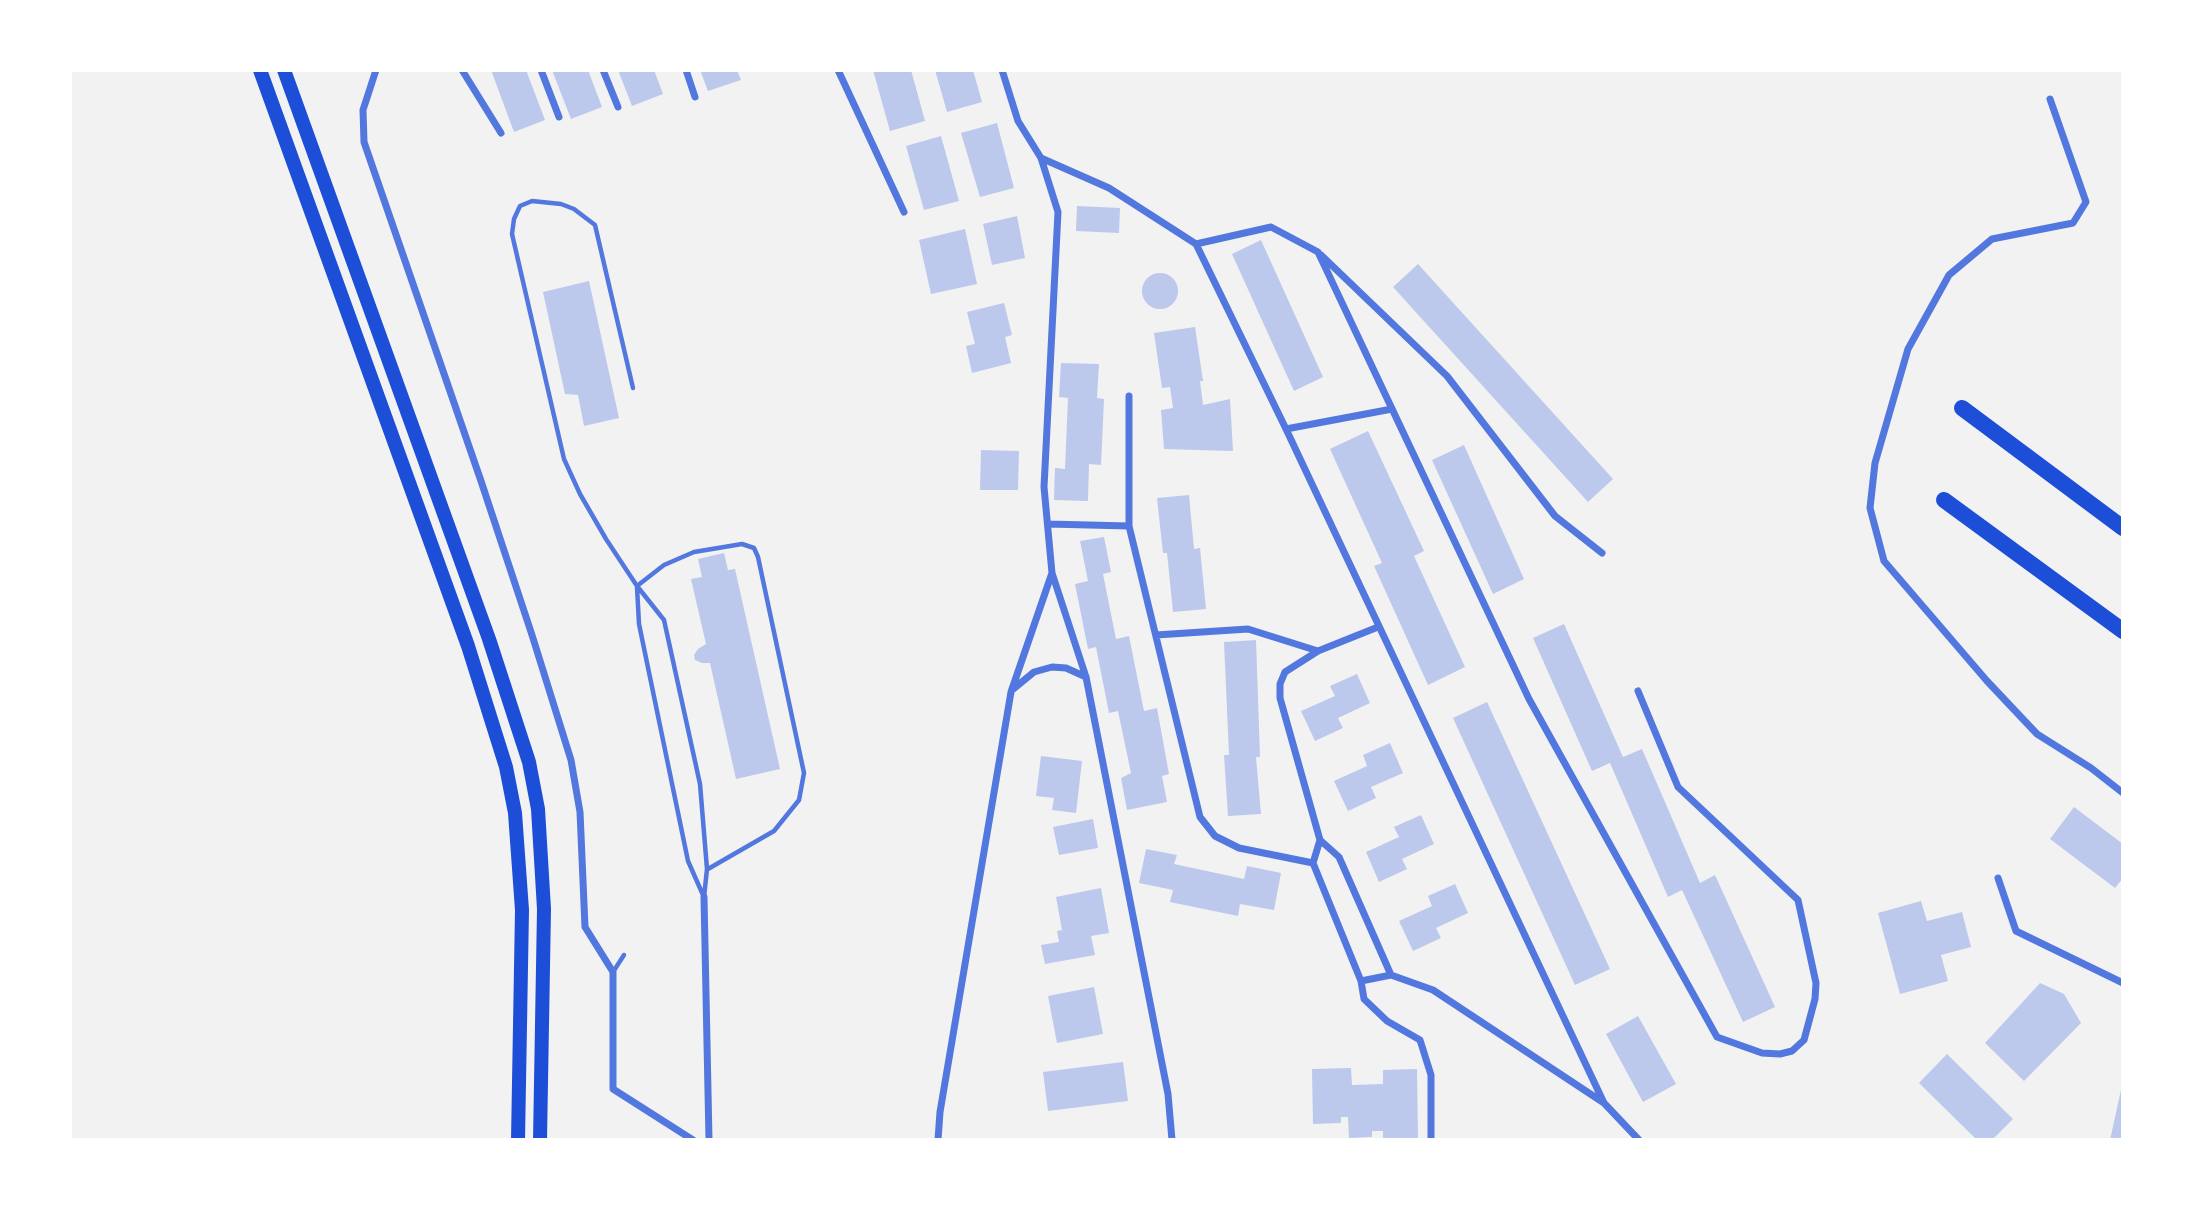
<!DOCTYPE html>
<html>
<head>
<meta charset="utf-8">
<style>
  body { margin:0 }
  #map { position:relative; width:2193px; height:1210px; overflow:hidden; background:#f2f2f2; font-family:Commissioner,sans-serif }
  canvas { display:block }
  .frame { position:absolute; inset:0; border:72px solid #fff; pointer-events:none }
</style>
</head>
<body>
<div id="map">
<canvas width="2193" height="1210"></canvas>
<div class="frame"></div>
</div>
<script>
const ctx = document.querySelector('canvas').getContext('2d');
ctx.lineJoin = 'round';
function fillPath(path, color) { ctx.fillStyle = color; ctx.fill(path, 'evenodd'); }
const shape = rows => new Path2D(rows.map(r => 'M' + r).join(''));
function stroke(path, color, width, dash) { ctx.strokeStyle = color; ctx.lineWidth = width; ctx.lineCap = dash ? 'butt' : 'round'; ctx.setLineDash(dash || []); ctx.stroke(path); }
fillPath(shape([
  [491,70,526,70,545,120,514,132],
  [552,70,588,70,602,107,571,119],
  [618,70,654,70,663,94,632,106],
  [700,70,737,70,741,80,708,91],
  [873,70,911,70,925,121,890,131],
  [935,70,973,70,982,102,947,112],
  [997,123,1014,188,980,197,961,133],
  [941,136,959,201,924,210,906,146],
  [1077,206,1120,208,1119,233,1076,231],
  [1017,216,1025,258,992,265,983,224],
  [965,229,977,284,931,294,919,240],
  [1261,240,1323,377,1294,391,1232,254],
  [1418,264,1613,479,1588,502,1393,287],
  '1142 291a18 18 0 1 1 36 0a18 18 0 1 1-36 0Z',
  [589,281,619,418,584,426,578,395,565,394,543,292],
  [1004,303,1012,335,1005,337,1011,363,972,373,966,346,975,344,967,312],
  [1195,327,1203,381,1200,381,1203,405,1230,399,1233,451,1164,449,1161,410,1173,408,1170,387,1162,388,1154,333],
  [1061,363,1099,364,1097,398,1104,399,1101,465,1089,464,1088,501,1054,500,1055,468,1065,469,1068,398,1059,397],
  [1368,431,1424,551,1414,556,1465,667,1428,685,1374,566,1382,563,1330,449],
  [1464,445,1524,579,1493,594,1432,460],
  [981,450,1019,451,1018,490,980,490],
  [1189,495,1194,549,1200,548,1206,609,1173,612,1167,553,1163,553,1157,498],
  [1104,537,1111,572,1103,574,1116,639,1129,636,1144,711,1157,708,1169,774,1162,776,1167,802,1127,810,1121,778,1131,773,1118,711,1109,713,1096,647,1088,649,1075,584,1088,581,1080,541],
  [724,553,728,570,735,569,780,769,736,779,710,663,702,663,695,660,694,655,698,649,706,644,691,579,702,577,698,559],
  [1564,624,1623,757,1642,749,1700,883,1715,875,1775,1007,1743,1022,1682,890,1668,897,1610,763,1592,771,1533,638],
  [1256,640,1260,757,1256,757,1261,814,1228,816,1224,755,1229,755,1224,642],
  [1357,674,1370,703,1338,718,1343,728,1315,741,1301,711,1335,696,1330,686],
  [1487,702,1610,969,1575,985,1453,718],
  [1390,743,1403,773,1371,787,1376,798,1348,811,1334,781,1367,766,1363,755],
  [1041,756,1082,761,1076,813,1052,810,1054,798,1036,796],
  [2074,807,2123,844,2123,878,2115,888,2050,839],
  [1421,815,1434,844,1402,859,1407,869,1379,882,1366,852,1399,837,1394,827],
  [1093,819,1098,848,1059,855,1053,827],
  [1146,849,1177,855,1174,864,1244,879,1247,866,1281,873,1274,910,1240,904,1238,916,1170,902,1173,890,1139,883],
  [1455,884,1468,913,1436,928,1441,938,1413,951,1399,921,1432,906,1428,896],
  [1101,888,1109,933,1091,936,1095,955,1045,964,1041,945,1059,942,1057,931,1062,930,1056,897],
  [1921,901,1927,921,1962,912,1971,947,1941,955,1948,981,1900,994,1878,913],
  [2040,983,2064,994,2081,1023,2024,1081,1985,1043],
  [1094,987,1103,1034,1057,1043,1048,996],
  [1638,1016,1676,1084,1643,1102,1606,1034],
  [1947,1054,2013,1119,1992,1140,1977,1140,1919,1083],
  [1123,1062,1128,1101,1048,1111,1043,1072],
  [1351,1068,1352,1085,1383,1084,1383,1070,1417,1069,1418,1140,1383,1140,1383,1131,1372,1131,1372,1137,1349,1138,1348,1117,1341,1117,1341,1123,1313,1124,1312,1069],
  [2122,1085,2123,1140,2110,1140]
]), '#bdc9ec');
stroke(shape([
  [633,388,595,225,574,209,561,204,532,201,520,206,514,219,512,234,564,459,580,494,606,539,637,586,664,620,700,784,707,869,704,897],
  [637,586,664,565,694,552,742,544,754,548,758,557,804,773,799,800,774,831,708,869],
  [637,587,639,624,688,861,703,895],
  [613,972,624,955]
]), '#5277de', 4.5);
stroke(shape([
  [376,70,363,110,364,142,481,481,532,635,571,760,580,812,585,927,613,972,613,1089,693,1140],
  [462,70,501,133],
  [541,70,559,117],
  [603,70,618,107],
  [686,70,695,97],
  [838,70,904,212],
  [1002,70,1018,121,1041,158,1058,212,1044,487,1052,573,1086,677,1168,1094,1172,1140],
  [2050,99,2086,202,2073,223,1992,239,1949,275,1908,349,1875,463,1870,508,1884,561,1987,681,2037,734,2091,768,2123,793],
  [1041,158,1109,188,1196,244,1286,429,1604,1103,1639,1140],
  [1196,244,1271,227,1318,252,1529,699,1717,1037,1762,1053,1780,1054,1792,1051,1804,1040,1815,999,1816,983,1798,900,1678,787,1638,691],
  [1321,255,1447,376,1555,516,1602,553],
  [1129,396,1129,526,1200,817,1215,836,1239,848,1313,863],
  [1286,429,1392,409],
  [1048,524,1129,526],
  [1156,635,1248,629,1318,651],
  [1012,690,1034,672,1052,667,1066,668,1086,677],
  [1320,840,1339,857,1391,975,1433,990,1604,1103],
  [1320,840,1313,863,1361,981,1364,999,1387,1021,1420,1040,1431,1075,1431,1140],
  [1320,840,1280,698,1280,684,1285,672,1318,651,1378,627],
  [1998,878,2016,931,2123,983],
  [704,897,709,1140],
  [1361,981,1391,975],
  [938,1140,940,1112,1011,692,1052,573]
]), '#5277de', 7);
stroke(shape([
  [260,70,468,646,506,767,515,813,522,910,518,1140],
  [284,70,489,639,529,762,538,809,544,909,540,1140]
]), '#1d4ed8', 14);
stroke(shape([
  [1962,408,2123,528],
  [1944,500,2123,631]
]), '#1d4ed8', 16);
</script>
</body>
</html>
